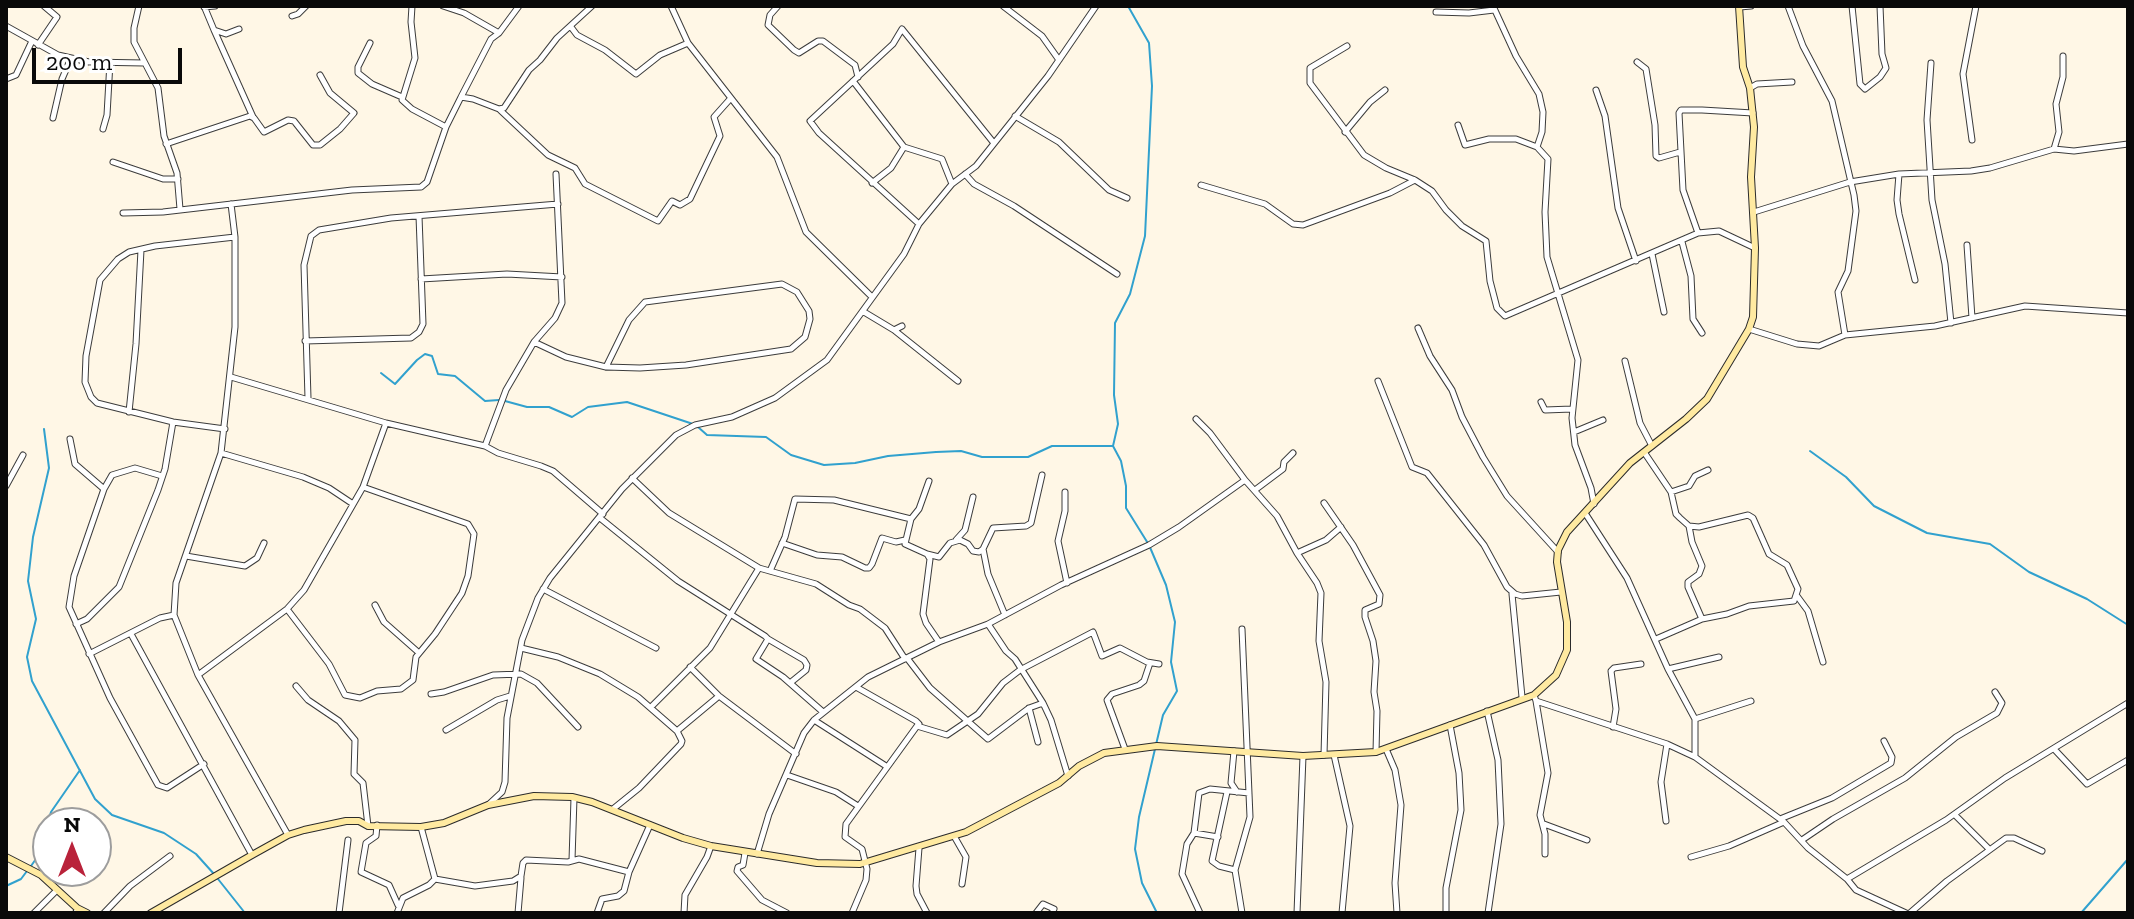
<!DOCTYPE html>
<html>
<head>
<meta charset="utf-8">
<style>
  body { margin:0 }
  #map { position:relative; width:2134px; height:919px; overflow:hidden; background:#fff7e6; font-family:"Zilla Slab",serif }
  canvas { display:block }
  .frame { position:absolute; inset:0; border:8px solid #090909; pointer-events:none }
  .north { position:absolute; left:32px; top:807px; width:80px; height:80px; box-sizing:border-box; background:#fff; border:2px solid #9d9d9d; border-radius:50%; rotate:0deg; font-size:22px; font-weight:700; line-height:32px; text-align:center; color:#090909 }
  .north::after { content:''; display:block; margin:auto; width:28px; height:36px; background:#b9223a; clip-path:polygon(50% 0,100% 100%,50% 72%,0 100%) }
  .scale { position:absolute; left:32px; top:48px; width:150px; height:36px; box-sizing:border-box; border:4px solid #090909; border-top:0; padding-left:10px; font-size:24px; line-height:28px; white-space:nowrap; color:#090909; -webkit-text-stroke:6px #fff; paint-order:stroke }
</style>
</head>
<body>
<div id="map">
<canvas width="2134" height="919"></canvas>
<div class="frame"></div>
<div class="north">N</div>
<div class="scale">200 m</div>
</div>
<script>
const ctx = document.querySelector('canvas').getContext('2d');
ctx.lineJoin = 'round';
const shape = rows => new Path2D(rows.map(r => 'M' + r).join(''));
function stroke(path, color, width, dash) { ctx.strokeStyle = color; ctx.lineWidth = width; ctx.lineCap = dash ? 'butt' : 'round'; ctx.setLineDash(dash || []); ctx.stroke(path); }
stroke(shape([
  [1128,6,1149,43,1152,86,1145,236,1130,294,1115,323,1114,395,1118,424,1113,446,1121,461,1126,486,1126,508,1149,545,1166,585,1175,622,1171,662,1177,691,1163,715,1139,817,1135,849,1142,883,1157,913],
  [381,373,395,384,417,360,425,354,432,356,438,374,455,376,485,401,499,400],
  [505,401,527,407,549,407,572,417,588,407,627,402,693,424],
  [698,427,707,435,766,437,791,455,824,465,855,463,888,456,936,452,961,451,982,457,1028,457,1052,446,1113,446],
  [44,429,49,468,33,537,28,581,36,619,27,657,32,681,95,799,112,815,164,833,196,854,214,874],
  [1810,451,1846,477,1874,506,1927,533,1990,544,2029,572,2087,599,2128,625],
  [31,866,38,856,51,812,80,770],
  [218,879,245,913],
  [6,886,21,879,27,871],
  [2081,913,2128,859]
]), '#31a1ce', 2);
const street = shape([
  [139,6,134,28,134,42,158,88,164,136,177,173,180,209],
  [204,6,214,30,226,34,239,29],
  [412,6,411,22,415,58,402,100,412,109,446,127],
  [443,6,464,13,499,33],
  [671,6,688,43,777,157,806,232,872,297],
  [778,6,770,15,768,25,794,50,799,53,818,41,823,41,855,65,858,77],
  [1003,6,1042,36,1059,60],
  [1493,6,1516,56,1539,94,1543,112,1542,132,1537,147],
  [1788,6,1803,46,1832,101,1854,195,1856,211,1848,271,1838,292,1845,335],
  [1852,6,1860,84,1865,89,1880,77,1886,68,1882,54,1880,6],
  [204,7,215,6],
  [1740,7,1751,6],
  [1436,12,1469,13,1494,10],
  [292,16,298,14,306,6],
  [6,26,58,55,89,62,144,63],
  [571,27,577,35,605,50,636,74,660,55,688,43],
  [214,30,253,117],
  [370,43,358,67,358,73,372,84,402,97],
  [38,45,57,17,44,6],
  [1637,62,1646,69,1655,125,1656,156,1659,158,1680,152],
  [1931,63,1927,120,1932,200,1945,264,1951,323],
  [6,79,16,75,32,41],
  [853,81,904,147,942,159,952,184],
  [1750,88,1757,84,1792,82],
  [1596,90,1605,116,1618,208,1636,261],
  [461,97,491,39,499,33,519,6],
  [500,110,548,155,575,168,585,184,658,221,672,201,680,205,690,199,720,136,714,117,731,98],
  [1015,116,1059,142,1109,190,1127,198],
  [53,118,62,79,71,58],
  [1458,125,1465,145,1489,139,1516,139,1537,147,1548,159,1545,212,1547,257,1578,360,1572,418,1575,445,1591,488,1594,504],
  [103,129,107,115,110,62],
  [1345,132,1370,102,1385,90],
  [1972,140,1963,74,1976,6],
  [166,144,250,116,254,118,264,132,288,120,294,121,313,145,320,145,340,129,354,113,330,93,320,75],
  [2054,149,2059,132,2056,104,2063,77,2063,56],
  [113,162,163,179,178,179],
  [965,174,974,184,1014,206,1117,274],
  [1899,174,1897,200,1899,214,1915,280],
  [1415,180,1432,191,1446,210,1462,226,1486,241,1490,281,1497,308,1505,316,1698,233,1719,231,1755,248],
  [872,183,891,168,904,147],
  [1201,185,1265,204,1293,224,1303,225,1390,193,1415,180,1386,168,1364,155,1310,83,1310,68,1347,46],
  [231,204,235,237,235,327,221,453,176,583,174,615,198,675,288,835],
  [1754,212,1850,182,1899,174,1971,171,1990,168,2054,149,2074,151,2128,144],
  [123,213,163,212,352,190,421,187,427,182,446,127,461,97,473,99,499,109,504,108,529,70,540,60,557,38,592,6],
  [919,224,819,133,810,121,893,44,902,29,993,142],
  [1698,233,1683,190,1679,113,1681,110,1702,110,1753,113],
  [1682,242,1691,276,1693,319,1702,333],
  [1967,245,1972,318],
  [1652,254,1664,312],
  [421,279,507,274,562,277],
  [864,312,894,330,902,326],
  [1418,328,1430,356,1452,390,1462,417,1483,457,1507,496,1558,552],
  [1749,329,1797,344,1819,346,1845,335,1935,326,2025,306,2128,313],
  [894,330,958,381],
  [305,341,411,338,419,332,423,324,419,216],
  [534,342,566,357,606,367,640,368,686,365,791,349,805,337,810,319,809,311,797,292,782,284,645,302,629,320,606,367],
  [1625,361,1640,423,1652,446],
  [231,377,386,423,485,446,498,453,541,466,553,471,603,514],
  [1378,381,1412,467,1427,473,1484,545,1507,587,1515,594,1522,596,1561,592],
  [308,398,304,265,311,236,319,230,391,218,558,204],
  [1541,402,1545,410,1572,409],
  [129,412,136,344,141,250],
  [1196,419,1210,433,1245,480],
  [225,429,173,422,97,403,91,397,85,382,86,356,100,280,118,259,129,252,155,246,235,237],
  [1574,432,1603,420],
  [70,439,75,464,104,489],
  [485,446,506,390,534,342,555,318,562,303,556,174],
  [1644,452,1671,492,1676,514,1680,518,1689,526,1699,527,1748,515,1753,518,1769,554,1787,565,1798,589,1794,601,1749,606,1727,614,1702,619,1656,639],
  [221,453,303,477,329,488,353,504],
  [162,476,135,468,112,475,104,489,74,576,69,607,110,698,158,785,167,788,204,764],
  [632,478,669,513,759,568,816,584,849,605,860,609,885,628,905,659],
  [929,481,919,509,911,519,905,544,927,554,930,559,923,614,926,623,939,642],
  [6,486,23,455],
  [1255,490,1283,469,1284,462,1293,453],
  [1065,492,1065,511,1058,541,1067,583],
  [1671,492,1689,486,1695,476,1708,470],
  [1324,503,1353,545,1380,595,1379,604,1365,610,1365,617,1373,641,1376,661,1374,692,1377,711,1376,752],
  [1585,513,1627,578,1668,669,1695,719,1695,756],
  [600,518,678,581,765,636,768,639,756,659,783,677,823,712],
  [1689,526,1692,542,1702,566,1699,574,1688,582,1688,587,1702,619],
  [956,540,965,530,973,497],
  [782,543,817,555,842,557,865,568,869,568,872,564,882,538,896,542,905,540],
  [1297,553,1326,540,1341,527],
  [927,554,939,557,950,543,960,540,968,544,973,551,979,552,983,549],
  [186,556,245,566,257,558,264,543],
  [770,571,785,537,795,499,834,500,911,519],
  [543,589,656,648],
  [1512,594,1522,697],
  [1797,596,1808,611,1823,662],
  [375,605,384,622,418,652],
  [287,609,329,664,345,695,360,698,377,691,401,689,413,680,416,657,435,634,462,593,468,576,474,534,468,524,363,487],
  [1005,615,988,574,983,549,993,528,1026,526,1031,523,1042,475],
  [76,624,87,619,119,587,158,490,165,469,173,422],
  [988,624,1061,585,1149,545,1179,527,1245,480,1277,516,1297,553,1317,583,1321,593,1319,641,1326,682,1324,755],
  [1242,629,1250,817,1235,870,1242,913],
  [131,634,252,855],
  [768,639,804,660,807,665,806,670,790,683],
  [521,648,558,657,600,674,638,697,677,731,719,696],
  [89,654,160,618,174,615],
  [907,658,930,688,988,739,1029,708,1043,703],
  [690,667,719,696,796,754],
  [1668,669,1719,657],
  [198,675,287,609,304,590,363,487,386,423],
  [296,686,308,700,339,721,355,740,354,774,363,783,368,826],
  [856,687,916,721,919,724,917,726,947,735,978,714,1003,683,1020,670,1093,632,1102,656,1120,648,1147,662,1159,664],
  [431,694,444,692,493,675,521,674,537,683,578,727],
  [1534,695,1536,701,1667,744,1695,757,1784,822,1808,848,1847,879,1856,890,1906,913],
  [1536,701,1548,773,1540,815,1545,834,1545,854],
  [651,707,710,648,759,568],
  [1029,708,1038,742],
  [1487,711,1498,760,1501,824,1488,913],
  [1695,719,1751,701],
  [814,720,886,766],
  [1613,727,1616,709,1611,671,1614,668,1641,664],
  [446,730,497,700,510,696],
  [1125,749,1107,700,1112,694,1139,685,1144,681,1150,663],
  [1386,749,1395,770,1401,805,1395,883,1397,913],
  [2055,750,2087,784,2128,760],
  [1234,751,1231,783,1237,792],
  [1334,755,1350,826,1342,913],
  [787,775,836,792,858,806],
  [1227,792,1212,861,1219,866,1235,870],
  [488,805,502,792,505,782,507,718,522,640,538,598,550,578,622,489,676,435,695,425,732,417,775,398,827,360,904,254,919,224,952,184,976,166,1048,76,1096,6],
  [613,809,639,788,681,744,682,741,677,731],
  [1955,815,1989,849],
  [1780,819,1832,798,1891,763,1892,757,1884,741],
  [1666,821,1661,782,1667,744],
  [1544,824,1587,840],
  [377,825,376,836,366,843,361,872,389,885,398,905],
  [1194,833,1187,844,1182,874,1200,913],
  [954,836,966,857,962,884],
  [1218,837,1194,833,1199,793,1210,789,1249,793],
  [1802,840,1833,819,1905,778,1956,737,1997,713,2002,703,1995,692],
  [96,848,100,848],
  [919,848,916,886,917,894,927,913],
  [745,853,743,865,738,867,737,871,762,900,787,913],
  [757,854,769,814,804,733,814,720,868,677,939,642,988,624,1006,651,1015,659,1043,703,1051,720,1068,776],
  [1691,857,1729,846,1784,822],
  [572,860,574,798],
  [41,875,48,868],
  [435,879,475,886,513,881,521,876,523,863,526,860,568,862,579,859,629,872],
  [1847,879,1946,820,2005,778,2128,703],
  [76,912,77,913],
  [34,913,57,890],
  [104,913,130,886,170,856],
  [339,913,348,840],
  [397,913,403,898,429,885,435,879,421,827],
  [518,913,521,878],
  [597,913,602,899,618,896,624,891,629,872,650,825],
  [684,913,685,895,707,857,711,846],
  [852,913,866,880,867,869,862,849,845,837,846,824,917,726],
  [1036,913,1043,904,1054,909,1052,913],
  [1297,913,1303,756],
  [1446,913,1446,888,1461,810,1459,773,1450,725],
  [1910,913,1947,881,2006,838,2014,838,2042,851]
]);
const secondary = shape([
  [6,857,41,875,77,908,87,913],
  [151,913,252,855,288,835,304,830,346,821,359,821,368,826,421,827,444,823,488,805,534,796,572,797,592,802,683,838,711,846,817,863,860,864,966,832,1059,783,1079,766,1104,753,1157,746,1303,756,1376,752,1534,695,1556,675,1567,650,1567,622,1557,562,1558,550,1567,532,1630,463,1686,419,1707,399,1749,329,1753,317,1755,248,1751,177,1754,127,1750,88,1743,67,1739,6]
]);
stroke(street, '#3c3c3c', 7);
stroke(secondary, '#2b2b2b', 8);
stroke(street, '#fff', 5);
stroke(secondary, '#ffeaa1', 6);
</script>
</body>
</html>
